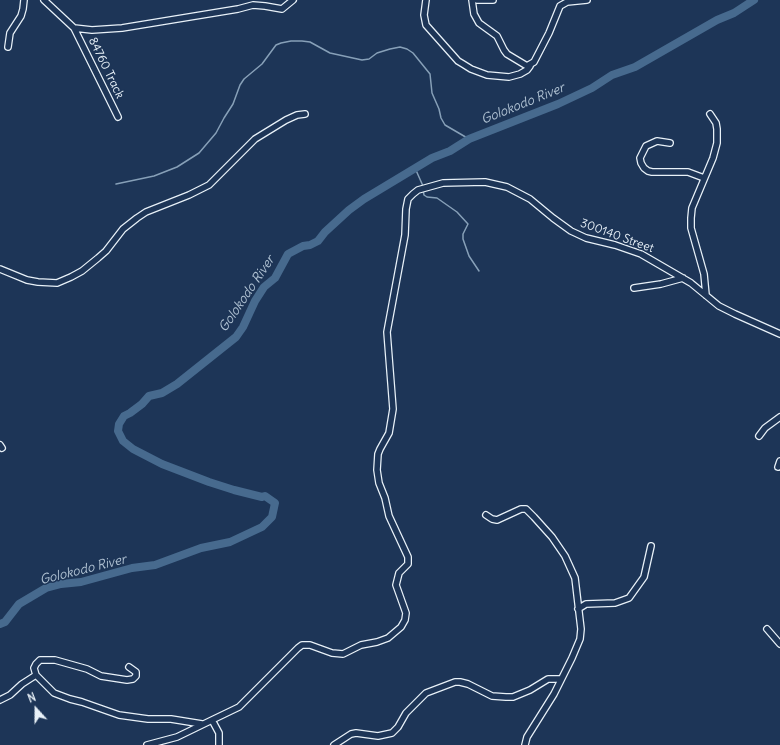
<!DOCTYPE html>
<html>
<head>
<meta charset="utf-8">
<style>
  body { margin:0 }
  #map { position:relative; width:780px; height:745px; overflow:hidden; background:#1d3557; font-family:Delius,sans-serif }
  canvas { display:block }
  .north { position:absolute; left:16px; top:689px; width:40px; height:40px; -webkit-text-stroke:3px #1d3557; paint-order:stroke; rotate:339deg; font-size:11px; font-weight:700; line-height:16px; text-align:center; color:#e8f1f8 }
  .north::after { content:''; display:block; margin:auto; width:14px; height:18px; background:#e8f1f8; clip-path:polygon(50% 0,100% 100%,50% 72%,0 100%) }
</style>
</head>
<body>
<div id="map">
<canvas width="780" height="745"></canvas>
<div class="north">N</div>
</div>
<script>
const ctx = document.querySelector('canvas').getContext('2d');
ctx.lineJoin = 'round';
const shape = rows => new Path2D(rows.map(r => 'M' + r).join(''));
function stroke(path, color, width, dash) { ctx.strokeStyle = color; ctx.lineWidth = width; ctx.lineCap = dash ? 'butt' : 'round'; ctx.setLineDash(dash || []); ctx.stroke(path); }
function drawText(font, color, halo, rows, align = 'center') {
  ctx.font = font + ' Delius,sans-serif'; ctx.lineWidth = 3; ctx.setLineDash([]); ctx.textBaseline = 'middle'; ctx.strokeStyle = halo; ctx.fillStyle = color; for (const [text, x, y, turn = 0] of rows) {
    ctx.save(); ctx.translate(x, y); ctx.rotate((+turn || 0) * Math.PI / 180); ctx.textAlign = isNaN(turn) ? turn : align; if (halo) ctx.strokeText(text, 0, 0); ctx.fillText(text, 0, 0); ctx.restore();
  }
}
stroke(shape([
  [415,168,423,186],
  [116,184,154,176,177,167,199,153,216,133,224,118,233,104,240,85,244,79,262,64,276,45,281,43,291,41,302,41,310,42,330,53,362,60,369,59,377,53,390,49,400,47,407,49,413,53,430,74,432,93,439,109,441,118,445,125,469,139],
  [423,190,424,195,427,197,437,198,457,212,468,224,463,234,463,239,469,256,479,271]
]), '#87a0b8', 1.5);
stroke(shape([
  [0,624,5,622,19,604,46,588,61,584,81,582,132,568,155,565,201,548,230,542,262,527,272,517,275,503,265,496,262,497,234,490,209,482,162,464,133,449,123,441,118,431,119,424,124,416,130,413,142,404,149,396,162,393,177,384,236,337,243,327,255,301,264,287,275,278,288,254,303,246,310,245,318,241,325,232,349,210,364,199,432,158,450,151,469,139,558,104,592,88,612,75,635,67,717,20,734,13,754,0]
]), '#476a8e', 8);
const minor = shape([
  [44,0,74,28,92,30,122,28,238,9,253,5,265,6,282,9,293,0],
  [426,0,424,15,426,25,458,61,463,64,471,69,487,75,509,77,520,74,527,70,530,66],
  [472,0,474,14,479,23,497,36,504,50,507,54,527,66,534,62,549,33,560,6,567,2,587,0],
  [477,0,493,0],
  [74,28,118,117],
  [8,47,10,33,21,16,23,9,24,0],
  [670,143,657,141,646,146,640,158,641,163,644,168,648,171,652,172,688,172,704,178],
  [0,269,27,280,38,282,57,283,71,277,82,271,98,258,106,251,123,229,137,218,146,212,189,195,209,185,255,139,286,120,297,115,305,114],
  [634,288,661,284,683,278],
  [706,295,704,274,691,228,691,218,692,208,713,158,717,143,717,129,716,123,710,114],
  [759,436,765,428,780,417],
  [0,445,2,448],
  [778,467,780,461],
  [486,515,492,519,497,520,521,509,526,509,534,517,552,537,565,556,575,578,581,629,580,639,572,658,554,694,527,737,525,745],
  [578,609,586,604,615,603,629,598,644,577,651,546],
  [767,629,780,644],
  [129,667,136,672,136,676,133,679,127,680,101,676,87,669,55,660,40,660,36,664,34,668,36,675,54,693,70,699,82,702,119,715,148,719,171,719,202,724],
  [0,700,10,695,22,684,36,675],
  [147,745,177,737,212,720],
  [219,745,219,733,212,720,239,707,298,648,302,645,310,645,332,653,343,654,361,645,377,642,388,638,401,627,405,620,406,613,396,585,399,573,408,564,408,557,389,516,385,498,379,483,377,470,378,454,380,449,389,433,393,409,387,332,405,235,406,209,408,199,413,194,418,190,443,183,485,182,507,187,530,199,553,218,571,231,586,238,615,245,641,254,691,283,719,306,735,314,780,334],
  [334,745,351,734,356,733,378,736,392,733,398,727,406,713,426,693,455,682,460,682,468,684,492,696,506,697,513,697,530,690,548,679,561,679]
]);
stroke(minor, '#e8f1f8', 8);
stroke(minor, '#1d3557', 5.5);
drawText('12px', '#e8f1f8', '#1d3557', [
  ["84760 Track",106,68,64],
  ["300140 Street",617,236,20]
]);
drawText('italic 13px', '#b0c2d3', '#1d3557', [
  ["Golokodo River",523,104,-22],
  ["Golokodo River",247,294,-56],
  ["Golokodo River",83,570,-14]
]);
</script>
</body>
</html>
